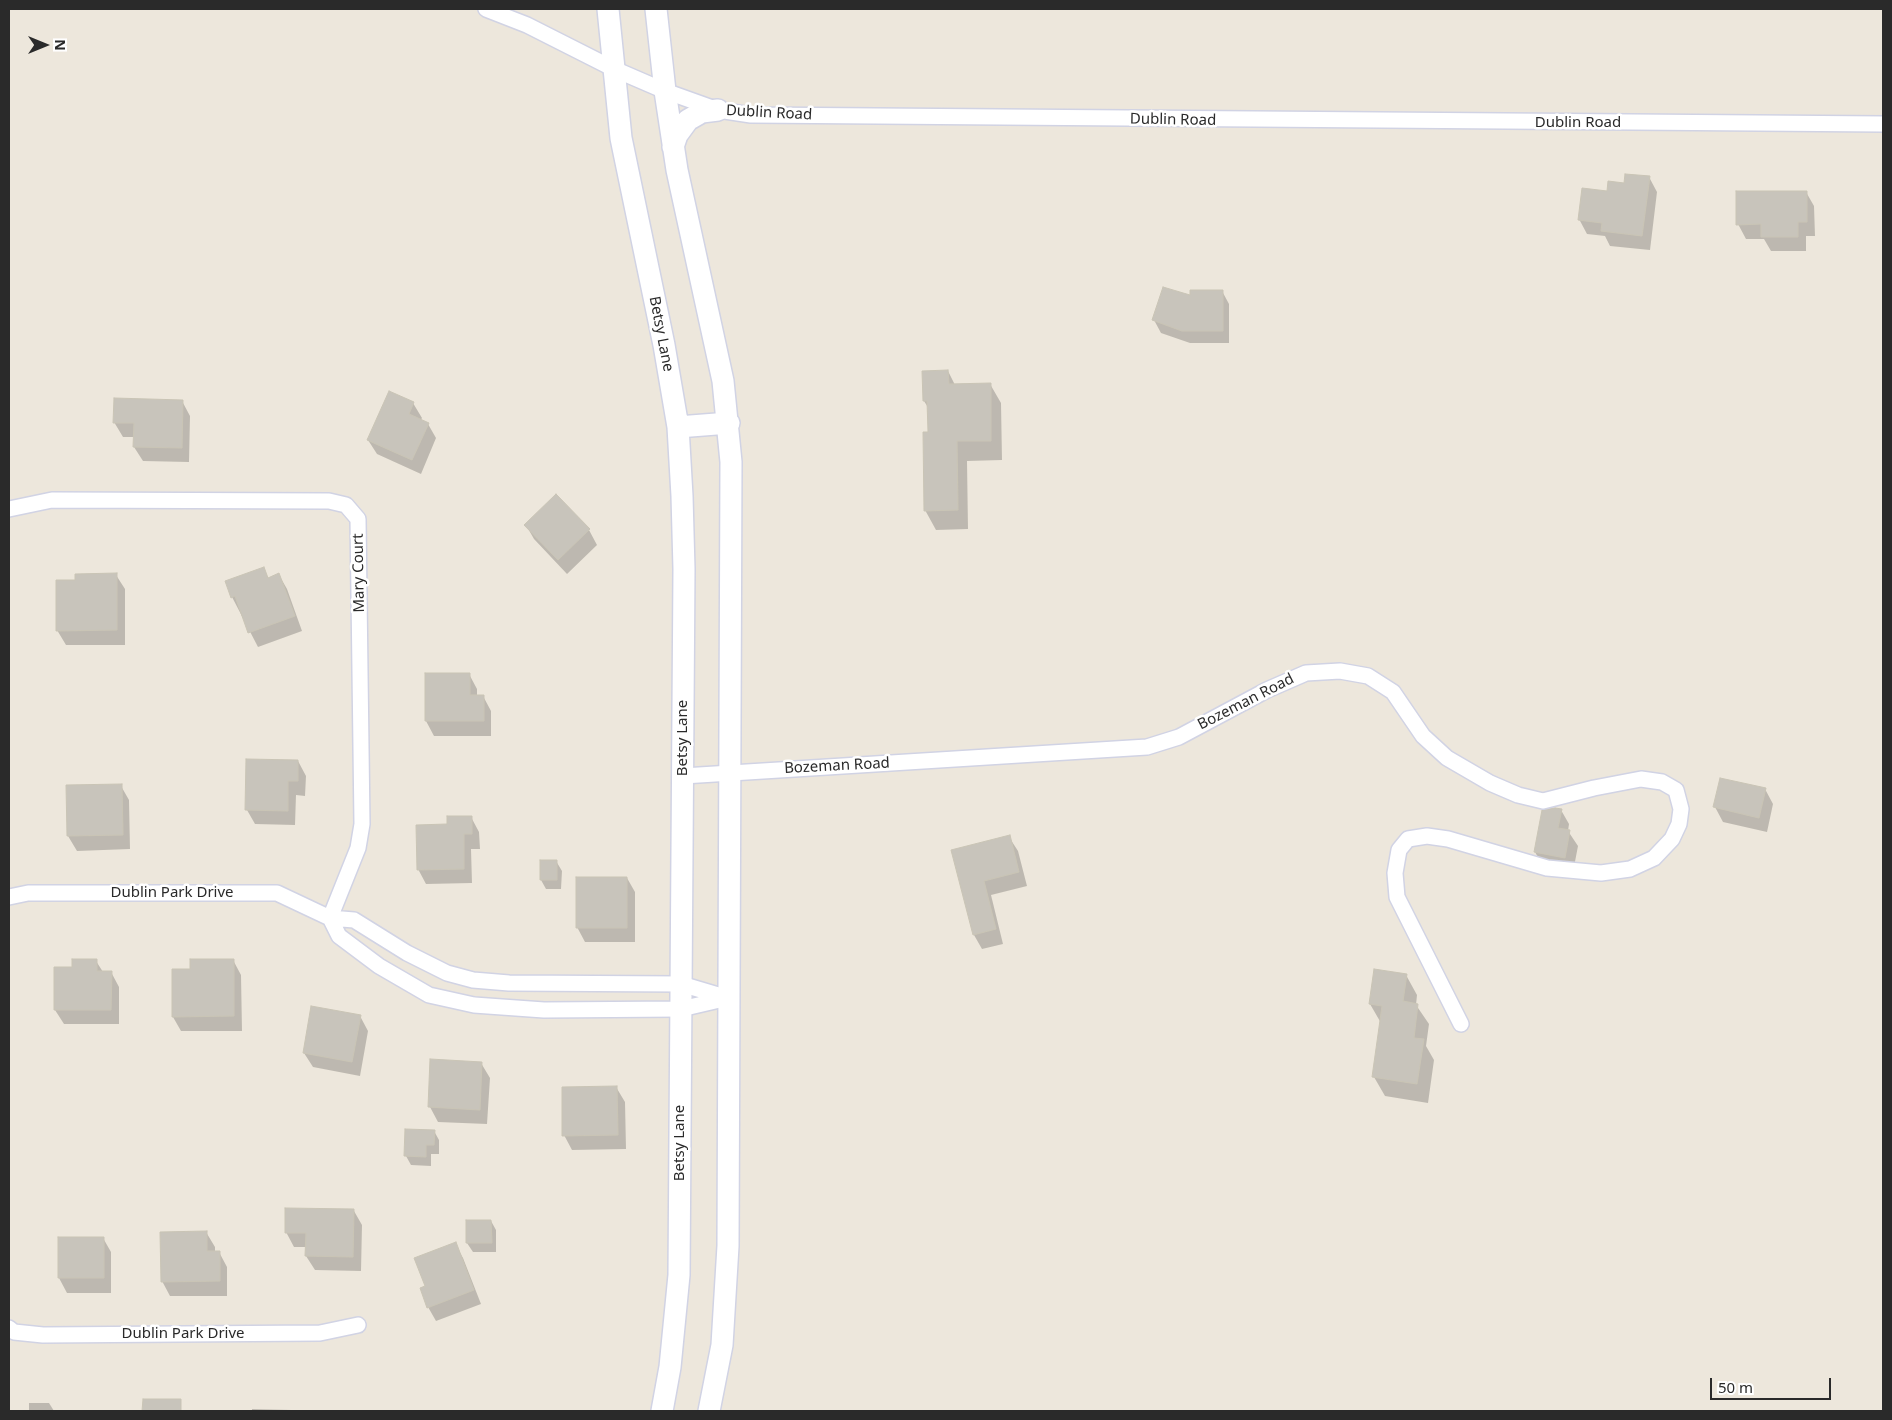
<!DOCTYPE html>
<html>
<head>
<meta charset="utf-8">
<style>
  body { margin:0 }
  #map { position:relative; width:1892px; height:1420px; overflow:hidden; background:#ede7dc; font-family:"Noto Sans",sans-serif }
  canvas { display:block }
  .frame { position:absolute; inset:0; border:10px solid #2a2a2a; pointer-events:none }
  .north { position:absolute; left:20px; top:20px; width:50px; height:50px; -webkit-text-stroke:4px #fff; paint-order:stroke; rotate:90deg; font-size:14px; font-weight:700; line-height:20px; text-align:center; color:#2a2a2a }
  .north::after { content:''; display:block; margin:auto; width:18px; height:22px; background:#2a2a2a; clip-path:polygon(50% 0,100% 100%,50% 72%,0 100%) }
  .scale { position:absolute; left:1710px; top:1378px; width:121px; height:22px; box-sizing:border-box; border:2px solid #2a2a2a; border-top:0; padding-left:6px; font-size:15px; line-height:18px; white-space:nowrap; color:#2a2a2a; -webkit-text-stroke:4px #fff; paint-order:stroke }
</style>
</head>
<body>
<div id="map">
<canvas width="1892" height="1420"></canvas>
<div class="frame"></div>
<div class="north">N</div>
<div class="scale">50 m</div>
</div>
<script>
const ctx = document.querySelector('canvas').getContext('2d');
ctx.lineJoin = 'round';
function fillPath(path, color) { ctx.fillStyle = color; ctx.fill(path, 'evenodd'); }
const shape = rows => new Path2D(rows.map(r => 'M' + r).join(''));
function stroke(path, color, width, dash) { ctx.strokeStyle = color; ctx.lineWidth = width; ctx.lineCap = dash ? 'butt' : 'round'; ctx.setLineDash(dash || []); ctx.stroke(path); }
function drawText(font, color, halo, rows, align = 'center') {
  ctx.font = font + ' "Noto Sans",sans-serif'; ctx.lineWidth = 5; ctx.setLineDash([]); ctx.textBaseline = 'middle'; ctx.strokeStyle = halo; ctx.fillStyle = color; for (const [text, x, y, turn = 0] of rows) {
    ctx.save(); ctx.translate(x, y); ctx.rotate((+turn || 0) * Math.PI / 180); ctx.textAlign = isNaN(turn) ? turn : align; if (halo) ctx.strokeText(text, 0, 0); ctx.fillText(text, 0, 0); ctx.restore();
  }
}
fillPath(shape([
  [1649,177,1657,192,1650,250,1610,246,1605,236,1587,234,1579,219,1608,193],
  [1806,192,1814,206,1815,236,1806,236,1806,251,1771,251,1764,239,1746,239,1738,224],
  [1222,291,1229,304,1229,343,1190,343,1161,333,1154,320,1192,297],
  [948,371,955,385,990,384,1001,403,1002,460,967,461,968,529,936,530,925,510,929,409,924,401,924,372],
  [182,401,190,416,189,462,143,461,134,447,134,437,123,437,114,422],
  [413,403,422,418,420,421,428,424,436,438,421,474,377,454,368,440],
  [526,525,589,530,597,545,567,574,534,539],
  [263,569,269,579,279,575,287,589,302,631,258,647,232,597],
  [116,575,125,589,125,645,66,645,57,630,76,581],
  [426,674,469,674,477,689,477,696,483,696,491,711,491,736,434,736,426,721],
  [298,761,306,776,305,796,296,795,295,825,255,824,247,810],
  [67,786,121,786,129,800,130,849,77,851,68,836],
  [1765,789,1773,804,1767,832,1723,822,1715,807],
  [1561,810,1569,824,1568,831,1578,846,1573,872,1543,866,1535,852],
  [471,817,479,832,480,849,471,849,472,883,426,884,418,869,449,825],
  [1009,837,1018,851,1027,886,991,895,1003,944,982,949,974,935,953,851],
  [556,861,562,871,561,889,546,889,541,880],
  [627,878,635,892,635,942,585,942,577,927],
  [233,960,241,975,242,1031,181,1031,173,1017,192,970],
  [96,961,103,972,111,972,119,987,119,1024,64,1024,55,1010,73,968],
  [1406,975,1417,995,1416,1005,1429,1024,1426,1046,1434,1060,1428,1103,1385,1096,1374,1077,1381,1023,1370,1004],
  [360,1016,368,1031,360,1076,313,1067,304,1053],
  [481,1063,490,1078,487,1124,438,1122,430,1107],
  [616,1087,625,1102,626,1149,572,1150,564,1135],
  [434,1131,439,1140,439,1154,431,1154,431,1166,411,1165,406,1156],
  [354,1211,362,1225,361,1271,315,1270,306,1256,306,1247,294,1247,286,1232],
  [491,1221,496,1230,496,1252,473,1252,467,1243],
  [206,1232,215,1247,215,1252,219,1252,227,1267,227,1296,170,1296,162,1281],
  [59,1238,103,1238,111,1252,111,1293,67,1293,59,1278],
  [455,1244,463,1258,481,1304,436,1321,428,1307,427,1287],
  [163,1401,169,1411,115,1411,144,1410],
  [29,1403,49,1403,54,1411,29,1411],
  [252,1409,292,1410,292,1411,252,1411]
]), '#0003');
const building = shape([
  [1625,174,1650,176,1642,236,1601,231,1602,223,1578,220,1582,188,1607,191,1608,181,1624,183,1625,174],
  [1736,191,1807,191,1807,222,1798,222,1798,237,1761,237,1761,224,1736,225,1736,191],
  [1163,287,1190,295,1190,290,1223,290,1223,331,1182,331,1152,320,1163,287],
  [948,370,949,384,991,383,991,441,957,441,958,510,924,511,923,432,928,432,927,401,923,401,922,371,948,370],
  [389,391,414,402,409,414,429,423,412,460,367,440,389,391],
  [114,398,183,400,182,448,133,447,134,423,113,423,114,398],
  [556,494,590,529,558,560,524,525,556,494],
  [264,567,268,578,279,573,295,616,248,633,235,596,231,598,225,581,264,567],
  [117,573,117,630,56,631,56,580,75,580,75,574,117,573],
  [425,673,470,673,470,695,484,695,484,721,425,721,425,673],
  [246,759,298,760,298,781,288,781,288,811,245,810,246,759],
  [1720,778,1766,788,1759,818,1713,807,1720,778],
  [122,784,123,835,67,836,66,785,122,784],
  [1555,808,1562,809,1558,828,1570,830,1565,858,1534,852,1542,810,1555,808],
  [447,816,472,816,472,834,464,834,464,869,417,870,416,825,447,824,447,816],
  [1010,835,1019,872,984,881,996,929,973,935,951,850,1010,835],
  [540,860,557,860,557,880,540,880,540,860],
  [576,877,627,877,627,928,576,928,576,877],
  [72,959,97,959,97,971,112,971,111,1010,54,1010,54,967,72,967,72,959],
  [190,959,234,959,234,1016,172,1017,172,969,190,969,190,959],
  [1374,969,1407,974,1403,1001,1418,1004,1414,1038,1424,1039,1417,1084,1372,1077,1382,1006,1369,1004,1374,969],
  [311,1006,361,1015,352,1062,303,1053,311,1006],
  [430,1059,482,1062,480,1110,428,1107,430,1059],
  [617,1086,618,1135,562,1136,562,1087,617,1086],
  [405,1129,435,1130,434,1145,426,1145,426,1157,404,1156,405,1129],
  [285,1208,354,1209,353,1257,305,1256,306,1233,285,1233,285,1208],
  [466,1220,491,1220,492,1243,466,1243,466,1220],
  [207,1231,207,1251,220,1251,220,1281,161,1282,160,1232,207,1231],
  [58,1237,104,1237,104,1278,58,1278,58,1237],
  [456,1242,474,1290,427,1308,420,1288,425,1286,414,1258,456,1242],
  [143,1399,181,1399,181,1411,142,1411,143,1399]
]);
fillPath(building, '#c8c4bb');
stroke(building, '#c9c4b5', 1);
const street = shape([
  [486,9,527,25,614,69,665,91,718,110,751,115,1883,124],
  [9,509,52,500,329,501,346,505,358,519,362,824,358,848,330,918],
  [683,776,1147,747,1179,737,1267,690,1306,673,1340,671,1368,676,1393,692,1423,736,1447,758,1490,783,1518,795,1543,801,1594,788,1641,779,1662,782,1676,790,1681,809,1679,824,1672,839,1654,858,1630,869,1601,873,1547,868,1448,839,1427,836,1408,839,1399,850,1395,873,1397,897,1461,1024],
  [9,897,28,893,277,893,330,918,354,920,407,953,447,973,473,980,509,983,681,984,728,998,681,1009,544,1010,474,1005,429,995,379,966,339,936,330,918],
  [9,1328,14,1332,43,1335,320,1333,358,1325]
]);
const secondary = shape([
  [608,9,621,138,664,345,678,427,682,496,684,569,679,1275,670,1367,662,1411],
  [656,9,665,91,677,170,723,381,731,462,728,1246,722,1345,709,1411],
  [673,147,677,135,688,120,702,112,718,110],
  [678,427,729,423]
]);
stroke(street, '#d1d3e4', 18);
stroke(secondary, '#d1d3e4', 24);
stroke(street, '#fff', 15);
stroke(secondary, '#fff', 21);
drawText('15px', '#2a2a2a', '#fff', [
  ["Dublin Road",769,113,3],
  ["Dublin Road",1173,120,1],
  ["Dublin Road",1578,123],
  ["Betsy Lane",661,334,79],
  ["Mary Court",359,573,-91],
  ["Bozeman Road",1246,702,-27],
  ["Betsy Lane",683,738,-90],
  ["Bozeman Road",837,766,-3],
  ["Dublin Park Drive",172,893],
  ["Betsy Lane",680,1143,-90],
  ["Dublin Park Drive",183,1334]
]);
</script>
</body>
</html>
